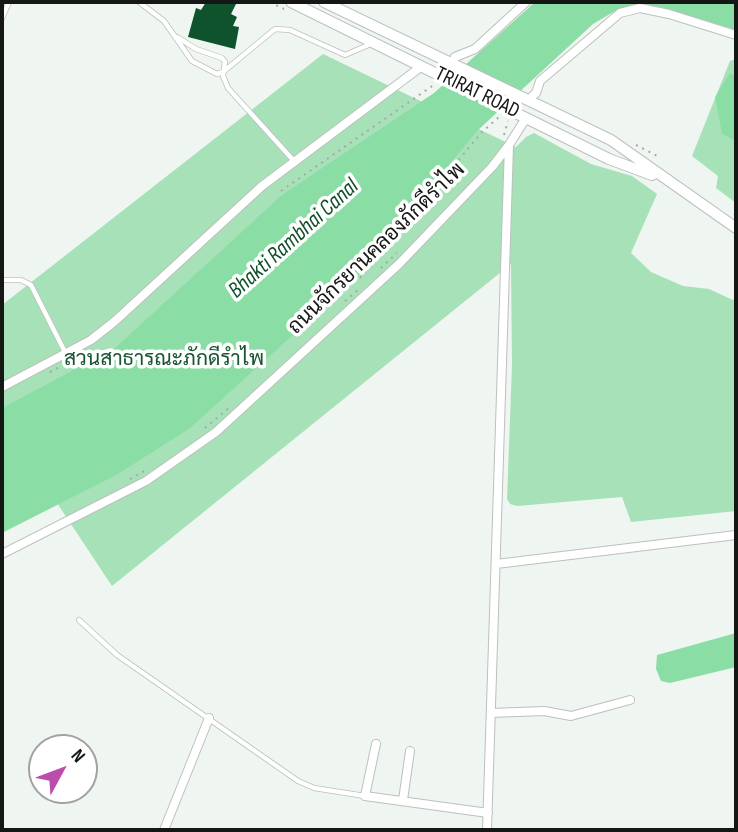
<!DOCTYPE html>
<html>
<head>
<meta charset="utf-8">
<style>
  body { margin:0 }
  #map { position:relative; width:738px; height:832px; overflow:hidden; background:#eff5f0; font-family:"Sofia Sans Condensed",sans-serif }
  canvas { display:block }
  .frame { position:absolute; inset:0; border:4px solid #151715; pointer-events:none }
  .north { position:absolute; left:28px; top:734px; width:70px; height:70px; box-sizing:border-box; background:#fff; border:2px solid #a1a2a1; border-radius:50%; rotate:49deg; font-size:19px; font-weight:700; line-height:28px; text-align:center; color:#151715 }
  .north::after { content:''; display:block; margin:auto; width:24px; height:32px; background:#bb4dac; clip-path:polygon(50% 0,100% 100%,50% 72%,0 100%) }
</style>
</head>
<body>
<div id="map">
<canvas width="738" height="832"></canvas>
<div class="frame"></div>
<div class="north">N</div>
</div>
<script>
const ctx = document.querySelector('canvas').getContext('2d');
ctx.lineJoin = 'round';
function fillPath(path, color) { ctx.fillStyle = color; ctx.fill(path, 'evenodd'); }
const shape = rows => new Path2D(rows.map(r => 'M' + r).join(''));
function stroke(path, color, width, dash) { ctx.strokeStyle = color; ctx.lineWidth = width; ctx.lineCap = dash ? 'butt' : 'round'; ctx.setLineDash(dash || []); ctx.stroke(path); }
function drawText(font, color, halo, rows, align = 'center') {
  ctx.font = font + ' "Sofia Sans Condensed",Sarabun,sans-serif'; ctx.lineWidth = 7; ctx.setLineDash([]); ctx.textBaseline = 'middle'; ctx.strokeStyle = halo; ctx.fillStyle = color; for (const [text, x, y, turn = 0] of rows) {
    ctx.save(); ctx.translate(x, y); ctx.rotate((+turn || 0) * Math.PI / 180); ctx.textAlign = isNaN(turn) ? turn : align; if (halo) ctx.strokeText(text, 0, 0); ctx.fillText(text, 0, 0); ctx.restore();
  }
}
fillPath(shape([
  [323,54,516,147,526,137,534,133,591,164,632,176,657,194,631,253,651,272,683,286,709,289,733,300,736,299,736,511,631,522,622,497,517,506,510,504,507,499,512,365,511,264,112,586,2,420,2,305],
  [736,59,736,203,716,188,718,176,692,156,730,61]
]), '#a7e1b8');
fillPath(shape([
  [535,2,736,2,736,30,660,7,633,5,615,11,593,24,477,131,356,278,190,428,118,474,2,533,2,408,115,348,282,195,434,93],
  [730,73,736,76,736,141,722,134,715,97],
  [736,633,736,667,670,683,661,681,656,669,657,655]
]), '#8adea5');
fillPath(shape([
  [206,2,237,2,231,14,237,17,233,26,239,27,235,49,188,37,196,8,201,10]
]), '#0e532c');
const service = shape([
  [139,2,164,21,192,61,217,74,223,72,275,29,290,30,345,55,373,43],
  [2,18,9,2],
  [177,37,196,49,222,58,225,62,223,76,228,88,294,161],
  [2,280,21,280,31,285,66,354],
  [79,620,117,655,298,781,314,788,365,796]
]);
const minor = shape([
  [452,63,455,57,475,49,526,2],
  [528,100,536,93,540,81,620,13,640,8,669,14,736,35],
  [2,387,91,340,115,321,262,186,422,66],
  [2,554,146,481,216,432,399,264,492,167,509,145],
  [496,564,736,535],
  [491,713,544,711,571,716,630,700],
  [376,744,365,796,488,813],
  [403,800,410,751],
  [164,830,209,718],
  [487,830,509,145,526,118]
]);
const secondary = shape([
  [291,2,609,159,652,175],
  [324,2,611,140,736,228]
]);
stroke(service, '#bbc1bc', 6);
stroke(minor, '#bbc1bc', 10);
stroke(secondary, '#bbc1bc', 12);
stroke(shape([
  [270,2,284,9],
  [504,135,508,121],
  [636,145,659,157],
  [281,191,435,84],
  [381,268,397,253],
  [360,278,482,132,499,117],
  [345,301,359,289],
  [50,372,67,363],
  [205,428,230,407],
  [130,479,146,470]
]), '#a5aaa6', 2, [2, 5]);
stroke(service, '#fff', 4.5);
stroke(minor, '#fff', 8);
stroke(secondary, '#fff', 10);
drawText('21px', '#151715', '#fff', [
  ["TRIRAT ROAD",477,93,26],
  ["ถนนจักรยานคลองภักดีรำไพ",377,249,-44]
]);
drawText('21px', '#185531', '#fff', [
  ["สวนสาธารณะภักดีรำไพ",164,360]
]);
drawText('italic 23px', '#114f2b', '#fff', [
  ["Bhakti Rambhai Canal",294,239,-42]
]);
</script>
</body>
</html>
